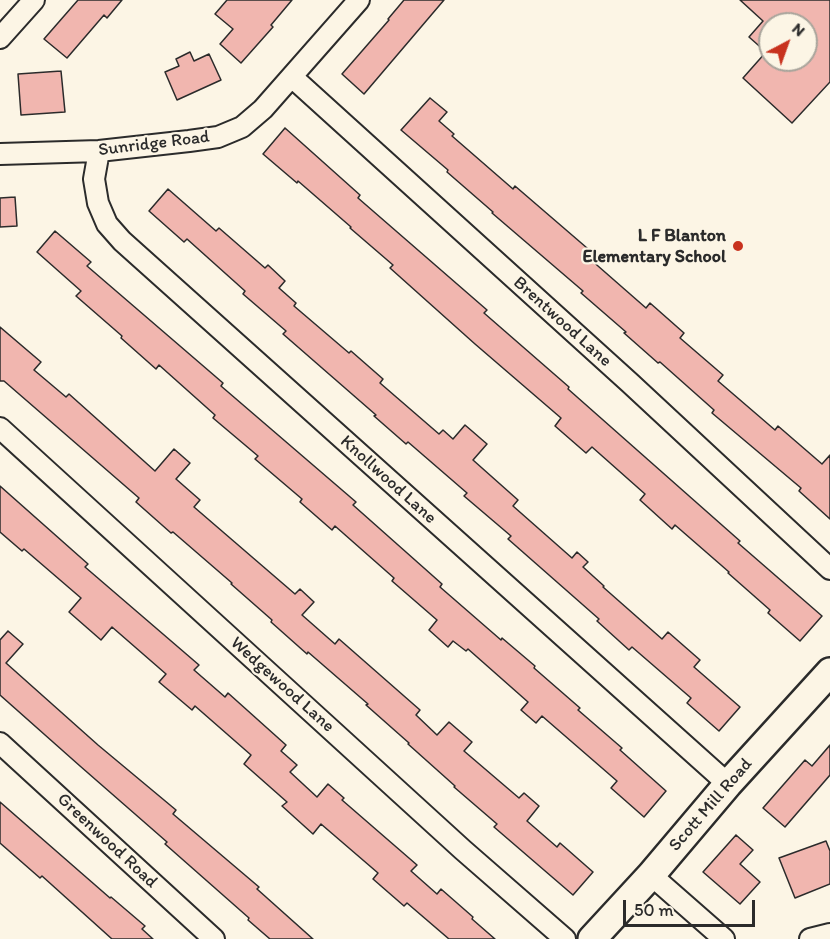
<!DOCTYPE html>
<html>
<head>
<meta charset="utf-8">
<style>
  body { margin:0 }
  #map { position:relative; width:830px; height:939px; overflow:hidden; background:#fcf5e5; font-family:Itim,sans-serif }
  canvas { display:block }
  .north { position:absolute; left:758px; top:12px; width:60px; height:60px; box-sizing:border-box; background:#fcf5e5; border:2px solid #a8a49b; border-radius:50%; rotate:41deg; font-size:16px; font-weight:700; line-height:24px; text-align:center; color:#2b2b2b }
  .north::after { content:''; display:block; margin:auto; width:21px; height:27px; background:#c8321e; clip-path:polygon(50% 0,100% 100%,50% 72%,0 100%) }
  .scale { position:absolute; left:623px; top:900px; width:132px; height:27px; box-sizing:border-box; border:3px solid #2b2b2b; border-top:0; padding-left:8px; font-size:18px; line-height:21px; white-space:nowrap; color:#2b2b2b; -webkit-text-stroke:4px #fcf5e5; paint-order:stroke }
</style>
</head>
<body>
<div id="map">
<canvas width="830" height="939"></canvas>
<div class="north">N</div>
<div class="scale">50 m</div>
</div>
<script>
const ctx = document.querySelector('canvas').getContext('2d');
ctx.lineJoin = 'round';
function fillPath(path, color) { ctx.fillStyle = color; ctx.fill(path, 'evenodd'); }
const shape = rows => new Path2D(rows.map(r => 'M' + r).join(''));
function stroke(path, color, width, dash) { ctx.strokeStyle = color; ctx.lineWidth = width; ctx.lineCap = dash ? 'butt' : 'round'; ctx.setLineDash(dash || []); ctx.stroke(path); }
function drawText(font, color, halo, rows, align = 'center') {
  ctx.font = font + ' Itim,sans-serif'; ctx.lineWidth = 4.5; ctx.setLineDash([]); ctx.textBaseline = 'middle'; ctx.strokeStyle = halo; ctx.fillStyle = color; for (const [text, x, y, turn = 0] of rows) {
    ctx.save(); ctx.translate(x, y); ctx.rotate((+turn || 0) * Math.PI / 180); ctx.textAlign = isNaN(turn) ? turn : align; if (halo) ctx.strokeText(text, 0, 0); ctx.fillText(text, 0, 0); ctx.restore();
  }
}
const building = shape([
  [78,0,122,0,107,18,104,15,67,58,44,39,78,0],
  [227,0,292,0,271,25,273,27,241,63,220,44,233,29,215,14,227,0],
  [404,0,444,0,364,94,342,74,389,20,388,19,404,0],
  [740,0,830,0,830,82,792,123,743,78,766,52,749,37,763,21,740,0],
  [770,24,806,24,806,60,770,60,770,24],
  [190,52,194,61,209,54,221,80,177,100,165,72,179,66,176,59,190,52],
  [61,71,65,112,21,115,18,74,61,71],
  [430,98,447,112,439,121,454,134,452,136,513,189,515,186,594,254,590,259,646,308,650,303,684,333,680,338,723,375,718,381,775,430,778,426,822,464,830,455,830,519,799,491,801,488,712,413,714,410,660,362,658,363,624,333,626,332,581,293,583,291,492,213,493,212,447,172,448,170,401,130,430,98],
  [285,128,360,195,358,198,487,310,484,313,569,387,568,389,740,541,738,543,822,616,800,641,768,613,770,610,728,573,729,572,675,525,672,529,640,500,645,494,592,447,586,453,555,426,561,418,475,344,390,268,393,265,350,228,351,227,298,181,297,183,263,154,285,128],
  [168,189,216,231,219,228,265,268,268,265,285,281,279,288,296,303,294,306,349,353,351,351,383,379,380,383,439,434,443,430,453,439,465,425,487,444,473,460,518,500,513,506,572,558,577,552,588,562,583,567,604,586,603,587,662,639,668,632,700,660,694,667,740,707,719,731,687,703,691,698,632,647,629,650,597,621,599,619,508,539,511,536,464,496,467,493,408,442,406,444,374,416,376,415,283,334,286,331,243,294,245,291,187,239,184,242,149,211,168,189],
  [15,197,17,226,0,227,0,198,15,197],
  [55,231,91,262,87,266,223,383,221,386,356,502,353,505,442,584,440,587,501,640,502,638,535,666,534,668,580,708,578,710,622,748,620,750,666,791,644,817,611,788,617,781,542,716,536,723,521,710,528,702,468,649,466,651,453,641,448,647,429,630,437,620,392,581,394,578,335,526,332,530,300,502,302,499,255,459,258,456,213,418,215,415,159,365,156,369,121,338,122,336,76,296,81,291,37,252,55,231],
  [0,327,41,362,34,370,66,397,69,394,155,471,174,449,190,463,176,479,200,500,194,507,295,594,300,589,314,602,302,615,335,644,339,639,420,710,416,715,437,735,449,722,472,742,464,751,519,798,524,793,539,806,527,821,557,847,560,843,593,872,573,895,494,827,497,824,454,787,455,786,408,744,409,743,366,705,368,704,308,652,307,654,271,622,272,620,231,584,232,583,173,532,171,533,136,502,139,498,4,381,0,381,0,327],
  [0,486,88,564,85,567,199,665,194,670,225,697,228,693,286,745,281,751,297,765,290,772,317,797,328,784,344,798,342,800,417,865,411,871,437,894,441,889,473,917,472,919,495,939,449,939,407,903,404,906,373,879,378,873,321,824,313,834,282,806,287,802,244,764,251,755,195,706,192,710,159,682,166,674,112,627,101,640,69,612,81,598,24,549,22,551,0,532,0,486],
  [8,631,23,644,6,663,98,745,176,810,173,814,259,887,257,889,313,939,270,939,248,920,249,918,165,844,167,842,80,766,0,695,0,640,8,631],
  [830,745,830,775,785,827,763,808,805,760,812,766,830,745],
  [0,802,110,898,111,897,145,926,142,929,153,939,112,939,42,876,40,878,0,843,0,802],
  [736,835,753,850,740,864,760,882,740,904,703,872,736,835],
  [826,841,830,851,830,884,795,898,779,858,826,841]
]);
fillPath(building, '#f1b6af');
stroke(building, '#2b2b2b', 1.5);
const street = shape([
  [0,38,34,0],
  [292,77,630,383,830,569],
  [99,151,94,179,98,203,107,224,122,241,728,784],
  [0,154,99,151,189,141,218,137,242,127,263,109,359,0],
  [0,428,463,850,565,939],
  [0,743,214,939],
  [651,875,724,939],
  [810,939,830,934]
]);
const secondary = shape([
  [592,939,651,875,728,784,830,672]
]);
stroke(street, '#2b2b2b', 24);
stroke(secondary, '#2b2b2b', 32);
stroke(street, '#fcf5e5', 20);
stroke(secondary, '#fcf5e5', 27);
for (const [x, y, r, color] of [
  [738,246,6,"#c8321e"]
]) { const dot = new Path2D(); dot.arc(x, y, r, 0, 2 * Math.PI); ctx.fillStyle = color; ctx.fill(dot); stroke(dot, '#fcf5e5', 2); }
drawText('18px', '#2b2b2b', '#fcf5e5', [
  ["Sunridge Road",154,144,-7],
  ["Brentwood Lane",562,322,42],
  ["Knollwood Lane",388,480,42],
  ["Wedgewood Lane",282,685,42],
  ["Scott Mill Road",711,805,-49],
  ["Greenwood Road",107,841,43]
]);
drawText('bold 18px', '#2b2b2b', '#fcf5e5', [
  ["L F Blanton",726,236],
  ["Elementary School",726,257]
], 'right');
</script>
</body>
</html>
